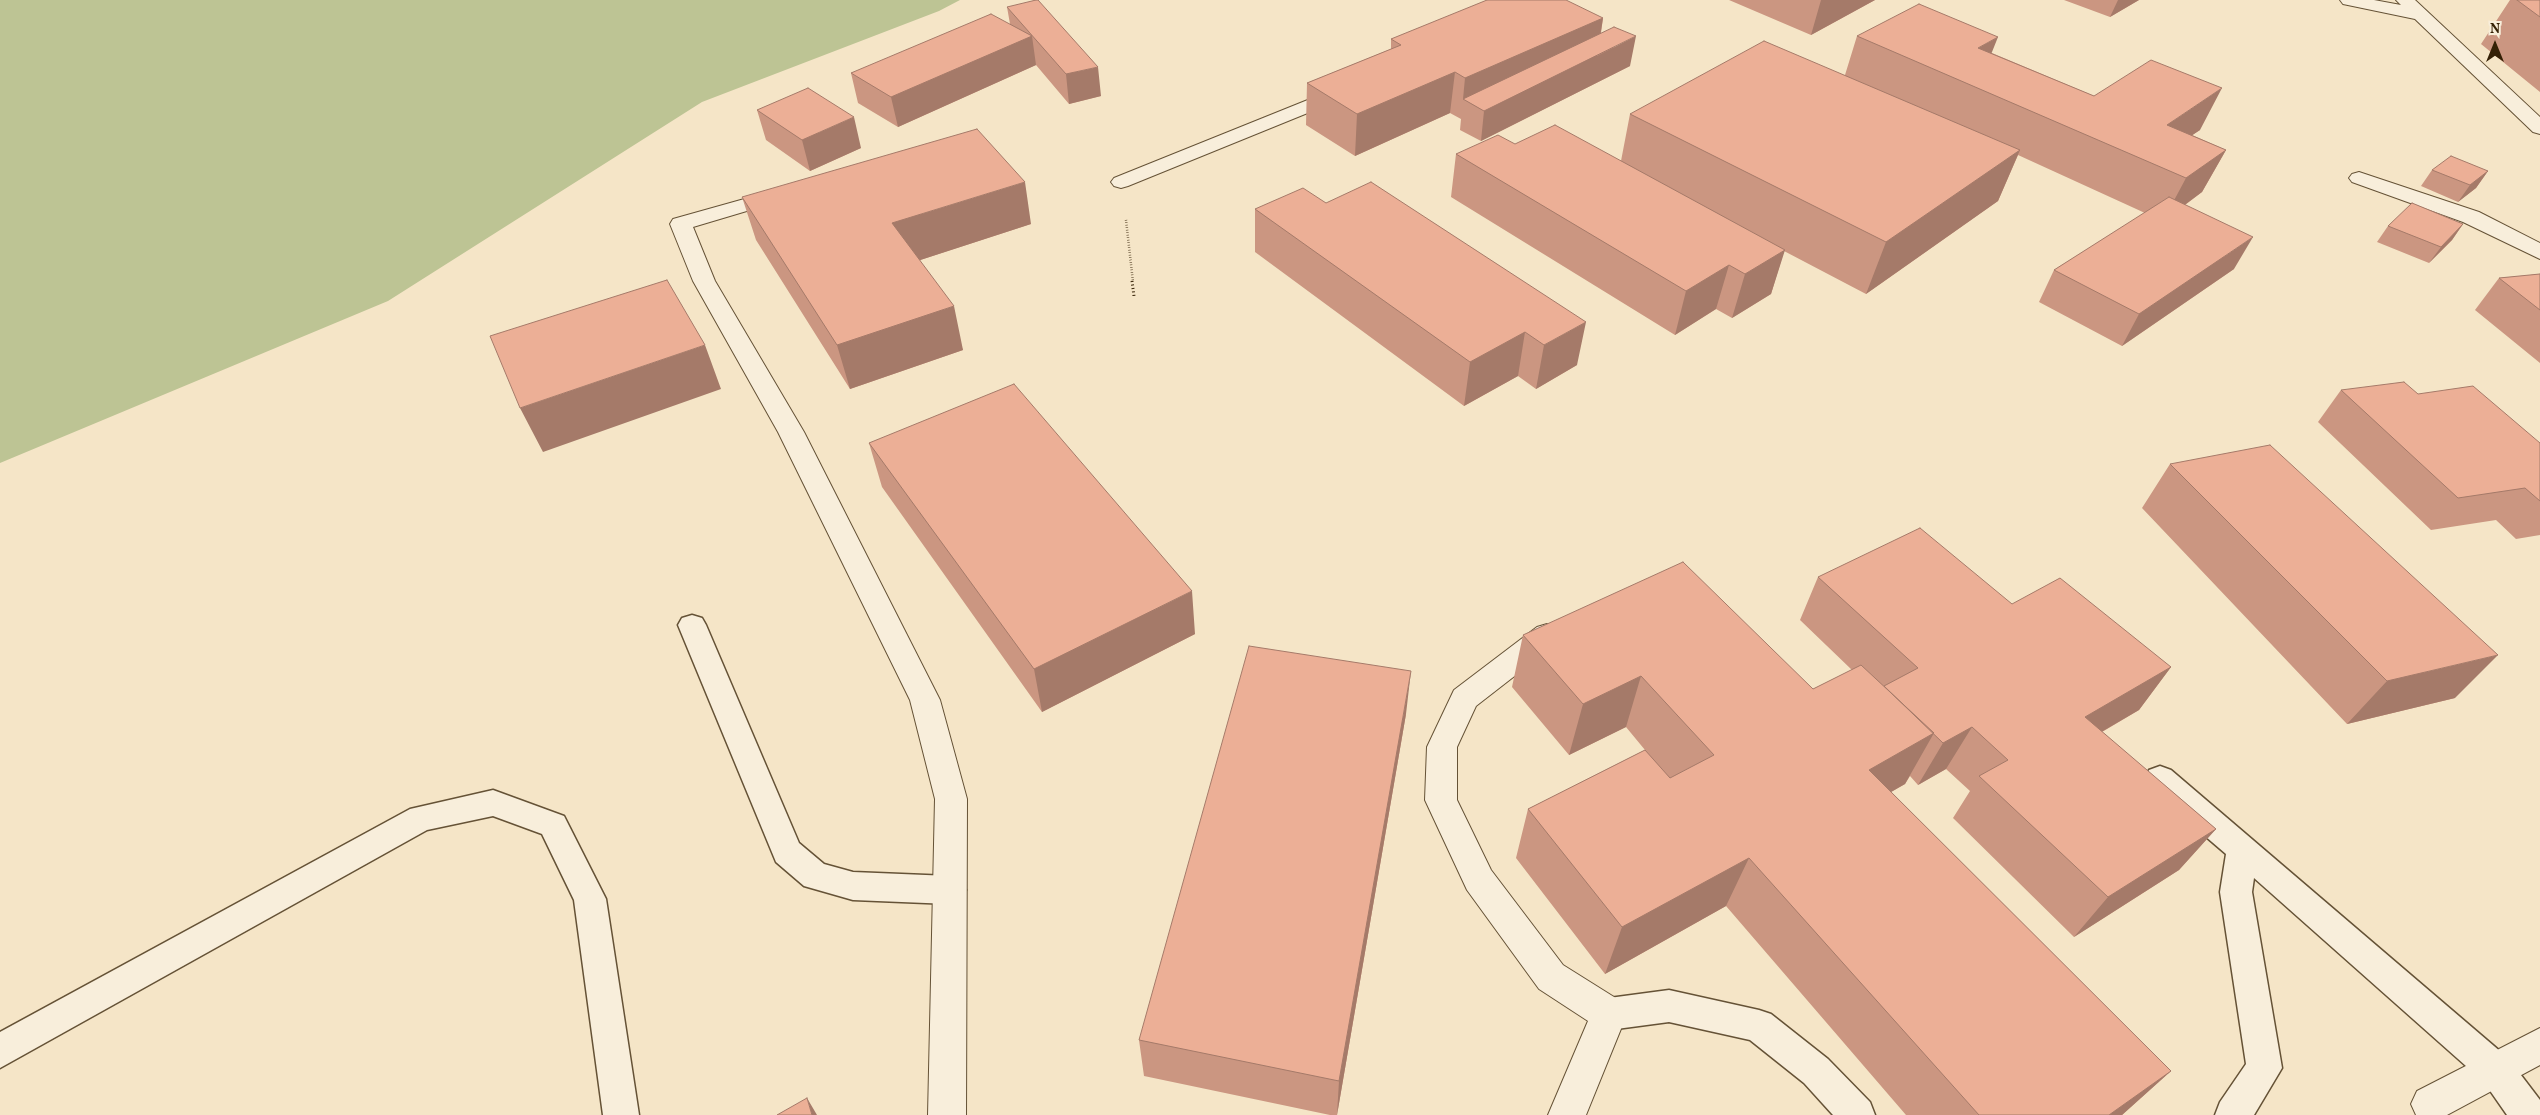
<!DOCTYPE html>
<html>
<head>
<meta charset="utf-8">
<style>
  body { margin:0 }
  #map { position:relative; width:2540px; height:1115px; overflow:hidden; background:#f5e5c7; font-family:Vollkorn,serif }
  canvas { display:block }
  .north { position:absolute; left:2470px; top:20px; width:50px; height:50px; -webkit-text-stroke:4px #f8eedb; paint-order:stroke; rotate:0deg; font-size:14px; font-weight:700; line-height:20px; text-align:center; color:#352106 }
  .north::after { content:''; display:block; margin:auto; width:18px; height:22px; background:#352106; clip-path:polygon(50% 0,100% 100%,50% 72%,0 100%) }
</style>
</head>
<body>
<div id="map">
<canvas width="2540" height="1115"></canvas>
<div class="north">N</div>
</div>
<script>
const ctx = document.querySelector('canvas').getContext('2d');
ctx.lineJoin = 'round';
function fillPath(path, color) { ctx.fillStyle = color; ctx.fill(path, 'evenodd'); }
const shape = rows => new Path2D(rows.map(r => 'M' + r).join(''));
function stroke(path, color, width, dash) { ctx.strokeStyle = color; ctx.lineWidth = width; ctx.lineCap = dash ? 'butt' : 'round'; ctx.setLineDash(dash || []); ctx.stroke(path); }
fillPath(shape([
  [0,0,960,0,939,11,702,102,388,301,0,463]
]), '#bdc494');
const service = shape([
  [692,615,702,618,706,625,799,843,824,864,853,872,950,876,961,880,966,890,961,900,950,904,853,900,804,886,776,862,678,625,682,618,692,615],
  [2160,766,2171,770,2508,1058,2540,1100,2540,1115,2507,1115,2484,1082,2254,878,2252,892,2282,1068,2254,1115,2215,1115,2220,1102,2246,1064,2220,892,2226,854,2149,788,2145,779,2149,770,2160,766],
  [493,790,564,816,606,899,639,1115,603,1115,574,900,542,834,493,816,427,830,0,1068,0,1032,410,809,493,790],
  [1669,990,1759,1010,1771,1014,1828,1059,1870,1102,1875,1115,1833,1115,1804,1083,1750,1040,1669,1022,1609,1030,1597,1025,1592,1014,1597,1003,1609,998,1669,990]
]);
const minor = shape([
  [2340,0,2374,0,2401,5,2396,0,2415,0,2540,117,2540,134,2533,132,2415,19,2343,4,2340,0],
  [1340,87,1347,89,1350,93,1347,97,1128,186,1121,188,1114,186,1111,182,1114,178,1340,87],
  [2359,172,2479,212,2540,243,2540,259,2463,222,2352,182,2349,178,2352,174,2359,172],
  [780,189,787,191,790,195,787,199,693,227,715,281,804,432,940,700,967,799,966,1115,928,1115,935,799,910,700,778,432,693,281,670,224,673,219,780,189],
  [1547,624,1557,627,1561,635,1557,643,1476,706,1457,747,1457,800,1491,870,1563,965,1622,1002,1627,1014,1586,1115,1548,1115,1588,1021,1539,989,1467,890,1425,800,1427,747,1454,690,1537,627,1547,624],
  [2540,1028,2540,1065,2447,1115,2416,1115,2411,1104,2417,1091,2540,1028]
]);
stroke(service, '#655236', 3);
stroke(minor, '#655236', 2);
stroke(shape([
  [1126,220,1133,282]
]), '#352106', 2.5, [0.5, 2]);
stroke(shape([
  [1132,281,1134,296]
]), '#352106', 3, [1, 2.5]);
fillPath(service, '#f8eedb');
fillPath(minor, '#f8eedb');
fillPath(shape([
  [1729,0,1875,0,1811,35],
  [2064,0,2139,0,2110,17],
  [2510,0,2540,0,2540,92,2481,44],
  [1007,7,1101,96,1069,104,1036,65,898,127,858,103,851,73,1010,24],
  [1603,18,1601,33,1630,66,1481,141,1460,130,1461,119,1450,113,1355,156,1306,125,1307,83,1391,49,1391,39],
  [1857,36,1992,53,2094,96,2200,130,2192,135,2226,150,2202,192,2185,205,2234,269,2122,346,2039,302,2054,270,2145,213,2018,155,1998,201,1866,294,1784,251,1771,294,1732,318,1716,309,1675,335,1451,197,1456,154,1515,144,1621,161,1630,114,1845,75],
  [757,110,861,148,810,171,766,140],
  [2432,170,2488,171,2476,188,2458,202,2421,186],
  [742,197,1031,224,920,260,963,350,850,389,756,240],
  [1326,203,1577,365,1536,389,1518,376,1464,406,1255,252,1255,209],
  [2463,224,2452,240,2429,263,2377,242,2388,226],
  [2540,274,2540,363,2475,310,2499,278],
  [2341,390,2418,394,2540,443,2540,535,2516,539,2496,520,2431,530,2318,422],
  [869,443,1195,634,1042,712,882,487],
  [2170,464,2455,698,2347,724,2142,508],
  [1818,577,2012,604,2171,667,2139,710,2102,732,2216,829,2179,870,2074,937,1953,818,1970,791,1946,769,1918,785,1910,776,1905,784,1891,792,2171,1071,2122,1115,1906,1115,1726,906,1605,974,1516,858,1528,809,1645,750,1626,727,1569,755,1512,687,1523,635,1813,689,1852,670,1800,620],
  [1406,714,1337,1115,1330,1115,1144,1076,1139,1040]
]), '#cb9681');
fillPath(shape([
  [1821,0,1875,0,1811,35],
  [2118,0,2139,0,2110,17],
  [1603,18,1597,56,1636,36,1630,66,1481,141,1484,111,1463,99,1465,78],
  [1032,36,1036,65,898,127,891,97],
  [1998,37,1982,77,1978,48],
  [1098,67,1101,96,1069,104,1066,74],
  [1455,72,1450,113,1355,156,1357,114],
  [2222,88,2200,130,2151,163,2167,125],
  [854,117,861,148,810,171,802,140],
  [2020,150,1998,201,1866,294,1886,242],
  [2226,150,2202,192,2163,221,2186,178],
  [2488,171,2476,188,2458,202,2470,185],
  [1025,182,1031,224,902,266,892,223],
  [2463,224,2452,240,2429,263,2441,247],
  [2253,237,2234,269,2122,346,2139,314],
  [1785,250,1771,294,1732,318,1745,274],
  [1729,265,1716,309,1675,335,1686,291],
  [954,306,963,350,850,389,837,345],
  [1586,322,1577,365,1536,389,1544,345],
  [1525,332,1518,376,1464,406,1470,362],
  [705,345,721,389,543,452,520,408],
  [1192,591,1195,634,1042,712,1034,669],
  [2498,655,2455,698,2347,724,2387,681],
  [2171,667,2139,710,2055,759,2085,717],
  [1411,671,1406,714,1337,1115,1339,1081],
  [1641,676,1626,727,1569,755,1583,704],
  [1972,727,1946,769,1918,785,1943,743],
  [1934,733,1905,784,1842,820,1869,770],
  [2216,829,2179,870,2074,937,2108,897],
  [1749,858,1726,906,1605,974,1622,927],
  [2171,1071,2122,1115,2109,1115],
  [807,1098,817,1115,812,1115]
]), '#a57a69');
const building = shape([
  [1036,0,1038,0,1098,67,1066,74,1007,7,1036,0],
  [1487,0,1566,0,1603,18,1465,78,1455,72,1357,114,1307,83,1401,45,1391,39,1487,0],
  [2517,0,2540,0,2540,17,2517,0],
  [1919,4,1998,37,1978,48,2094,96,2151,60,2222,88,2167,125,2226,150,2186,178,1857,36,1919,4],
  [991,14,1032,36,891,97,851,73,991,14],
  [1614,27,1636,36,1484,111,1463,99,1614,27],
  [1764,41,2020,150,1886,242,1630,114,1764,41],
  [808,88,854,117,802,140,757,110,808,88],
  [1555,125,1785,250,1745,274,1729,265,1686,291,1456,154,1498,135,1515,144,1555,125],
  [977,129,1025,182,892,223,954,306,837,345,742,197,977,129],
  [2451,156,2488,171,2470,185,2432,170,2451,156],
  [1371,182,1586,322,1544,345,1525,332,1470,362,1255,209,1303,188,1326,203,1371,182],
  [2169,197,2253,237,2139,314,2054,270,2169,197],
  [2412,203,2463,224,2441,247,2388,226,2412,203],
  [2540,274,2540,310,2499,278,2540,274],
  [667,280,705,345,520,408,490,336,667,280],
  [2404,382,2418,394,2473,386,2540,443,2540,501,2525,488,2458,498,2341,390,2404,382],
  [1014,384,1192,591,1034,669,869,443,1014,384],
  [2270,445,2498,655,2387,681,2170,464,2270,445],
  [1920,528,2012,604,2060,578,2171,667,2085,717,2216,829,2108,897,1979,776,2008,760,1972,727,1943,743,1884,686,1918,668,1818,577,1920,528],
  [1683,562,1813,689,1861,665,1934,733,1869,770,2171,1071,2109,1115,1979,1115,1749,858,1622,927,1528,809,1645,750,1670,778,1714,755,1641,676,1583,704,1523,635,1683,562],
  [1249,646,1411,671,1339,1081,1139,1040,1249,646],
  [807,1098,812,1115,777,1115,807,1098]
]);
fillPath(building, '#ecaf96');
stroke(building, '#a57a69', 1);
</script>
</body>
</html>
